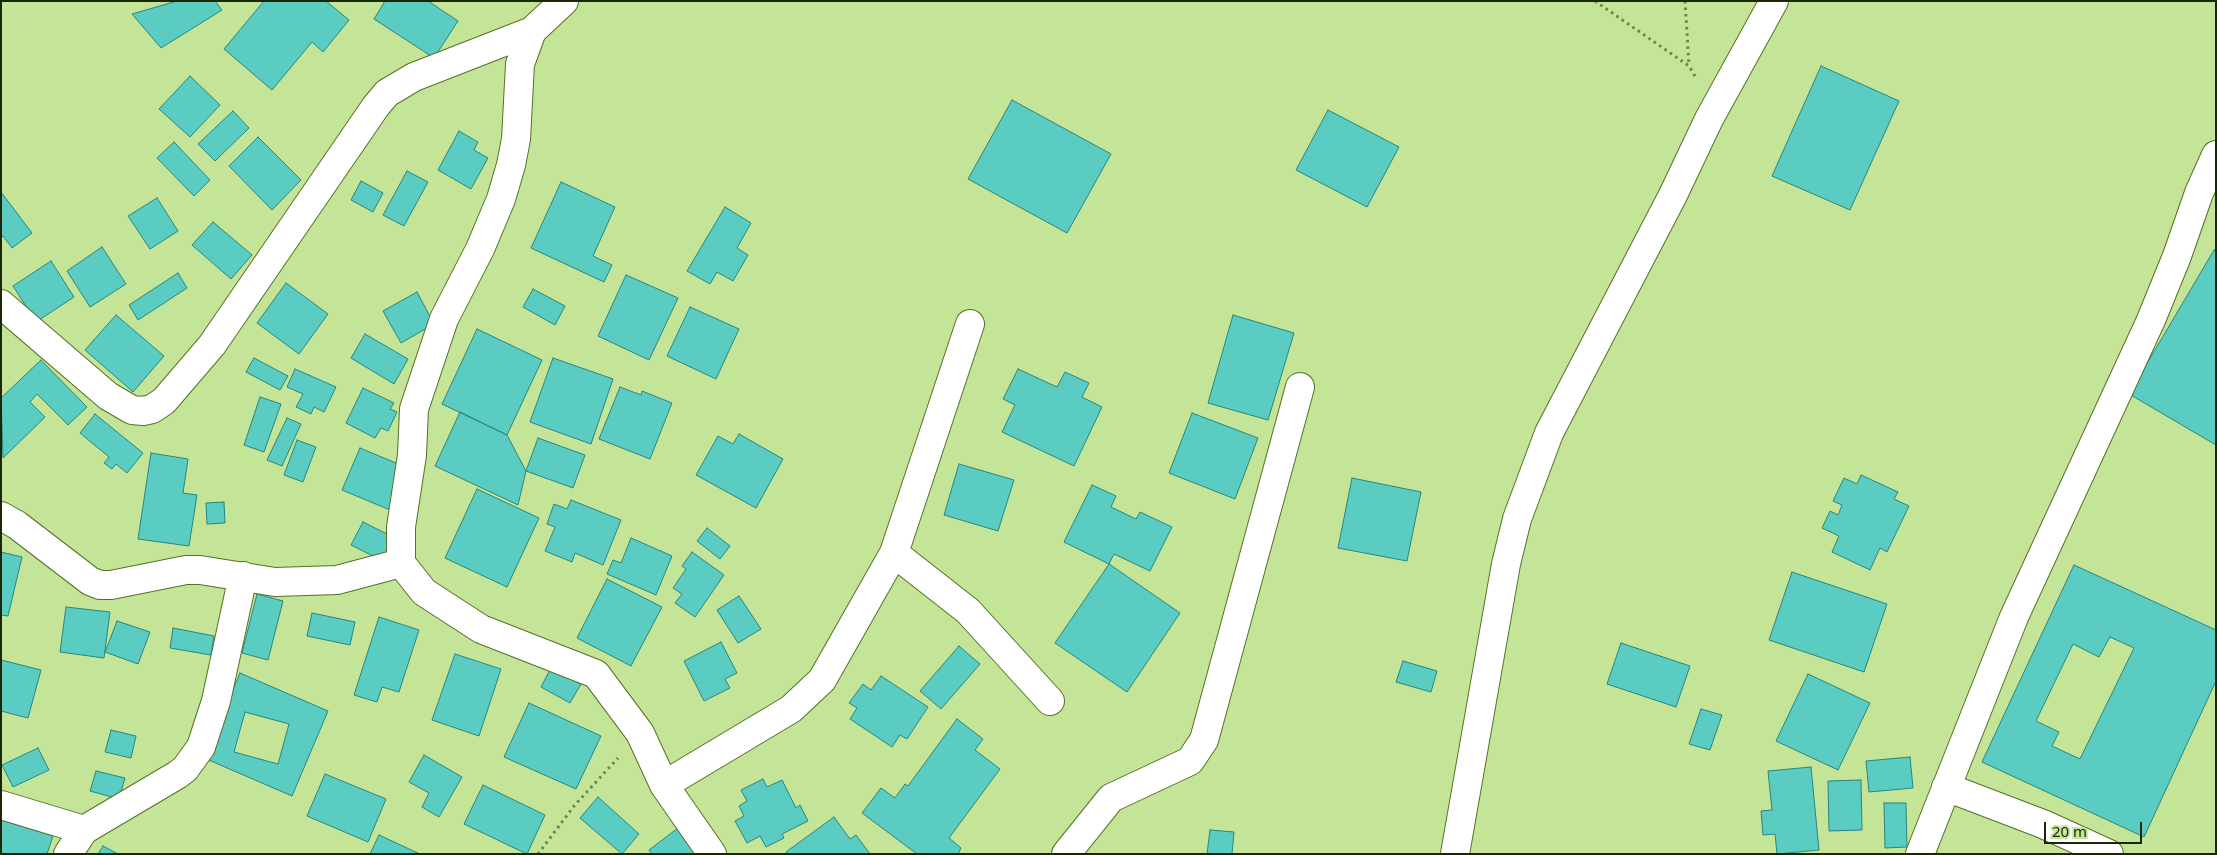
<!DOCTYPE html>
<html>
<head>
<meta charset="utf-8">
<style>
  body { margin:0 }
  #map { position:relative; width:2217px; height:855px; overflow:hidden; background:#c4e497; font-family:"Noto Sans",sans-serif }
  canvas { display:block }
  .frame { position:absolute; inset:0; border:2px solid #1b2607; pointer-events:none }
  .scale { position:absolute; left:2044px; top:822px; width:98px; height:22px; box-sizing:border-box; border:2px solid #1b2607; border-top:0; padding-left:6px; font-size:15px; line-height:18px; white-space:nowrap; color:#1b2607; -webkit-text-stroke:4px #c4e497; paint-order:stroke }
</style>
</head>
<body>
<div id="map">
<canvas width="2217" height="855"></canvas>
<div class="frame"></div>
<div class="scale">20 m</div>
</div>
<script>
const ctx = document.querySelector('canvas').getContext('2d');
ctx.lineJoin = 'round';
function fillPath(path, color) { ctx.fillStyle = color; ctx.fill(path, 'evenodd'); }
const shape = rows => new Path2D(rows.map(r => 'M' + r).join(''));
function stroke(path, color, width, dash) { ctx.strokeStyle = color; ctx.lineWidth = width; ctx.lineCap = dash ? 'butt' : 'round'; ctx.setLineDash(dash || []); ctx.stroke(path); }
const building = shape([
  [177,1,215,1,222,10,161,48,132,14,177,1],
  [264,1,326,1,349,20,323,52,312,42,272,90,224,49,264,1],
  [385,1,428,1,458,21,434,58,374,19,385,1],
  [1821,66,1899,101,1850,210,1772,176,1821,66],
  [190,76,220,105,190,137,159,109,190,76],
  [1012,100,1111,154,1067,233,968,179,1012,100],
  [1328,110,1399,147,1367,207,1296,170,1328,110],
  [233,111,249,128,215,161,198,144,233,111],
  [459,131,478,142,474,150,488,158,471,189,438,170,459,131],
  [258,137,301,180,272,210,229,166,258,137],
  [174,142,210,180,194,196,157,158,174,142],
  [407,171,428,182,404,226,383,215,407,171],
  [361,181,383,193,373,212,351,200,361,181],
  [561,182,615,207,593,256,612,265,604,282,531,248,561,182],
  [1,192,32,233,12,248,3,236,1,238,1,192],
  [157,198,178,231,150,249,128,216,157,198],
  [725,207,751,223,737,248,748,255,733,281,717,272,710,284,687,271,725,207],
  [213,222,252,255,231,279,192,245,213,222],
  [102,247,126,284,90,307,67,271,102,247],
  [2214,250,2216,251,2216,445,2129,394,2214,250],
  [51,261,74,297,36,322,13,286,51,261],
  [178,273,187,288,138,320,129,305,178,273],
  [626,275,678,298,649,360,598,336,626,275],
  [286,283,328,314,299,354,257,323,286,283],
  [533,289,565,306,555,325,523,307,533,289],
  [417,292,434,324,401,343,383,311,417,292],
  [690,307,739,329,716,379,667,356,690,307],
  [116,315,164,356,133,392,85,350,116,315],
  [1233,315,1294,333,1268,420,1208,403,1233,315],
  [477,329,542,360,507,435,442,404,477,329],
  [365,334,408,359,394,384,351,358,365,334],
  [254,358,288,376,280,390,246,372,254,358],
  [553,358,613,379,591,444,530,422,553,358],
  [41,360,87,407,68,425,37,394,30,402,45,417,3,458,1,398,41,360],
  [295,369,336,387,324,412,314,407,311,414,296,407,303,394,287,387,295,369],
  [1018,369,1057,387,1065,372,1089,383,1082,397,1102,407,1074,466,1002,432,1015,405,1003,399,1018,369],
  [620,387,641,395,642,391,672,403,650,459,599,439,620,387],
  [363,388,394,403,390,409,397,412,388,431,381,428,375,438,346,423,363,388],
  [260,397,281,404,264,452,244,445,260,397],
  [460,412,507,435,526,471,518,505,435,466,460,412],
  [1192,413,1258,438,1235,499,1169,473,1192,413],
  [95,414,143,453,127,473,116,464,112,469,104,463,109,457,80,433,95,414],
  [287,418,301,424,282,466,267,460,287,418],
  [739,434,783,459,756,508,696,475,718,436,733,444,739,434],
  [538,438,585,455,573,488,526,471,538,438],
  [297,440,316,447,303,482,284,475,297,440],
  [360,448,408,468,390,510,342,490,360,448],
  [151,453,188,459,183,493,197,495,189,546,138,539,151,453],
  [959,464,1014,480,998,531,944,515,959,464],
  [1861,475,1898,492,1894,499,1909,506,1887,552,1880,548,1870,570,1832,552,1839,536,1822,528,1830,511,1838,515,1842,505,1833,501,1844,478,1857,484,1861,475],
  [1352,478,1421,492,1407,561,1338,548,1352,478],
  [1092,485,1116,496,1111,507,1136,519,1140,512,1172,527,1150,571,1114,554,1109,564,1064,542,1092,485],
  [477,489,539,518,507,587,445,558,477,489],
  [571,500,621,520,603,565,575,553,572,562,545,551,555,527,547,524,554,504,567,509,571,500],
  [224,502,225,523,207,524,206,503,224,502],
  [363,522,401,541,389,564,351,545,363,522],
  [707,528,730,546,720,559,697,541,707,528],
  [631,538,672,556,656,595,607,574,613,560,621,563,631,538],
  [1,552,22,557,8,616,1,615,1,552],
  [692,552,724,575,695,617,675,603,682,594,673,588,686,569,682,566,692,552],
  [1109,564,1180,613,1127,692,1055,643,1109,564],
  [2074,565,2216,630,2216,681,2144,837,1982,762,2074,565],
  [1792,572,1887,604,1864,672,1769,640,1792,572],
  [607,579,662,607,631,666,577,638,607,579],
  [257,594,283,601,268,660,242,653,257,594],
  [739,596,761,629,738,643,717,610,739,596],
  [66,607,110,612,104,658,60,652,66,607],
  [312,613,355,622,350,645,307,636,312,613],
  [379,617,419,630,399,692,382,687,377,702,354,695,379,617],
  [117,621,150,632,138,664,105,652,117,621],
  [173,628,214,636,211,655,170,648,173,628],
  [2110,637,2134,648,2080,759,2052,746,2059,732,2036,721,2073,644,2099,657,2110,637],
  [721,642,737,673,725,679,730,688,704,701,684,661,721,642],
  [1621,643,1690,666,1676,707,1607,684,1621,643],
  [959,646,980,664,941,709,920,691,959,646],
  [455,654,501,669,479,736,432,720,455,654],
  [1,660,41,670,28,718,1,711,1,660],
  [1403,661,1437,671,1431,692,1396,682,1403,661],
  [551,668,581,684,570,703,541,687,551,668],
  [240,673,328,711,292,796,204,758,240,673],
  [245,712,289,724,278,764,234,752,245,712],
  [1808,674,1870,703,1838,770,1776,741,1808,674],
  [881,676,928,707,907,739,900,735,892,747,850,719,857,708,849,703,863,684,871,690,881,676],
  [529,703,601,736,576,789,504,757,529,703],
  [1701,709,1722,715,1710,750,1689,744,1701,709],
  [957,719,983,739,975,750,1000,769,949,838,961,848,958,854,917,854,862,813,881,788,895,798,905,784,908,786,957,719],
  [111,730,136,736,131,758,105,752,111,730],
  [38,748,49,770,13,787,2,765,38,748],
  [424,755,462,777,439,817,422,807,429,793,409,782,424,755],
  [1910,757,1913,788,1869,792,1866,761,1910,757],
  [1811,767,1819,850,1777,854,1775,834,1763,835,1761,811,1772,810,1768,771,1811,767],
  [96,771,125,778,119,799,90,791,96,771],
  [325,774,386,799,368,842,307,816,325,774],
  [763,779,767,787,782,780,796,808,800,805,808,821,782,834,784,838,766,847,760,836,747,843,735,821,744,816,739,806,747,801,741,790,763,779],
  [1861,780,1862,830,1829,831,1828,781,1861,780],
  [483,785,545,815,527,854,464,824,483,785],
  [598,797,639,834,622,854,580,818,598,797],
  [1884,803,1906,803,1907,847,1885,848,1884,803],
  [834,817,850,839,856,835,870,854,787,854,786,852,834,817],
  [1,820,53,836,47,854,1,854,1,820],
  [678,828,697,854,652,854,649,850,678,828],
  [1210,830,1234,832,1232,854,1207,854,1210,830],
  [379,835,420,854,370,854,379,835],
  [103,846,118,854,98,854,103,846]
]);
fillPath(building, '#5accc2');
stroke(building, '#29857d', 1);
const minor = shape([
  [564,1,532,31,520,64,516,139,511,165,501,199,480,249,444,319,414,409,412,455,401,527,401,563,424,592,481,629,596,674,640,733,664,785,712,854],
  [1,304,108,396,132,410,143,411,152,409,164,401,212,345,376,106,387,93,414,77,532,31],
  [1,516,17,525,90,581,100,585,111,585,186,570,200,570,275,582,337,580,401,563],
  [894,553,968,611,1050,701],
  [664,785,791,709,822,680,894,553,970,324],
  [1946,787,2043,824,2109,854],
  [1,805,84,830],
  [68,854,84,830,177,775,185,769,201,747,216,701,243,576],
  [1066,854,1111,798,1190,761,1204,740,1300,387],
  [1455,854,1506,564,1517,519,1549,433,1673,195,1709,119,1774,1],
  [1920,854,2014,617,2151,320,2177,256,2199,193,2216,155]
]);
stroke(minor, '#567127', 30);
stroke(shape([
  [1595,1,1689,66,1696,78],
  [1685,1,1689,65],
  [538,854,574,806,618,758]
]), '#6d824d', 3, [2.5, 4]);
stroke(minor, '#fff', 28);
</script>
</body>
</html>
